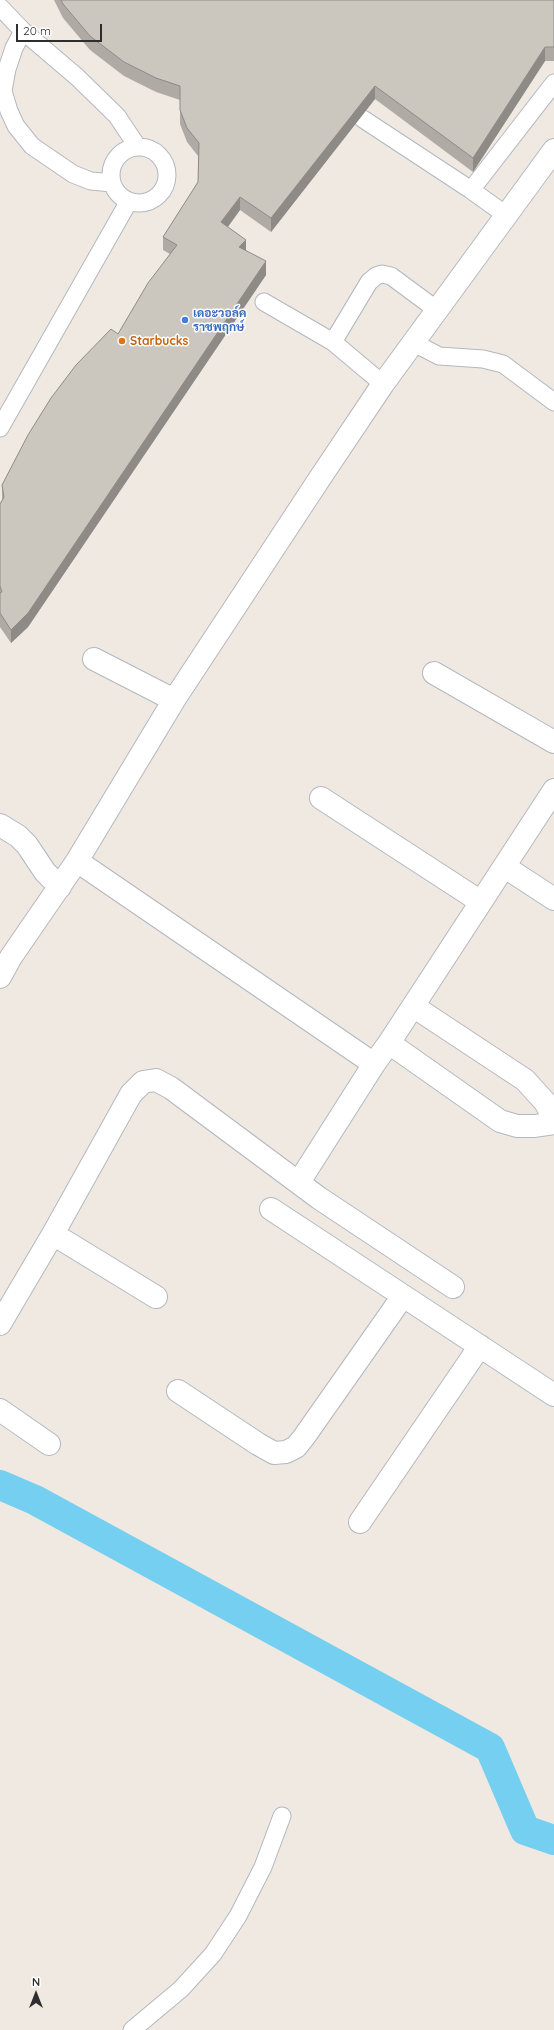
<!DOCTYPE html>
<html>
<head>
<meta charset="utf-8">
<style>
  body { margin:0 }
  #map { position:relative; width:554px; height:2030px; overflow:hidden; background:#efe9e1; font-family:Quicksand,sans-serif }
  canvas { display:block }
  .north { position:absolute; left:16px; top:1974px; width:40px; height:40px; -webkit-text-stroke:3px #fff; paint-order:stroke; rotate:0deg; font-size:11px; font-weight:700; line-height:16px; text-align:center; color:#2e2e2e }
  .north::after { content:''; display:block; margin:auto; width:14px; height:18px; background:#2e2e2e; clip-path:polygon(50% 0,100% 100%,50% 72%,0 100%) }
  .scale { position:absolute; left:16px; top:24px; width:86px; height:18px; box-sizing:border-box; border:2px solid #2e2e2e; border-top:0; padding-left:5px; font-size:12px; line-height:14px; white-space:nowrap; color:#2e2e2e; -webkit-text-stroke:3px #fff; paint-order:stroke }
</style>
</head>
<body>
<div id="map">
<canvas width="554" height="2030"></canvas>
<div class="north">N</div>
<div class="scale">20 m</div>
</div>
<script>
const ctx = document.querySelector('canvas').getContext('2d');
ctx.lineJoin = 'round';
const shape = rows => new Path2D(rows.map(r => 'M' + r).join(''));
function stroke(path, color, width, dash) { ctx.strokeStyle = color; ctx.lineWidth = width; ctx.lineCap = dash ? 'butt' : 'round'; ctx.setLineDash(dash || []); ctx.stroke(path); }
function fillPath(path, color) { ctx.fillStyle = color; ctx.fill(path, 'evenodd'); }
function drawText(font, color, halo, rows, align = 'center') {
  ctx.font = font + ' Quicksand,Sarabun,sans-serif'; ctx.lineWidth = 3; ctx.setLineDash([]); ctx.textBaseline = 'middle'; ctx.strokeStyle = halo; ctx.fillStyle = color; for (const [text, x, y, turn = 0] of rows) {
    ctx.save(); ctx.translate(x, y); ctx.rotate((+turn || 0) * Math.PI / 180); ctx.textAlign = isNaN(turn) ? turn : align; if (halo) ctx.strokeText(text, 0, 0); ctx.fillText(text, 0, 0); ctx.restore();
  }
}
stroke(shape([
  [0,1485,35,1500,490,1748,525,1830,554,1840]
]), '#75cff0', 30);
const service = shape([
  [0,7,23,31,77,77,117,116,137,146],
  [23,31,14,48,7,69,3,91,9,111,16,126,32,146,73,174,91,181,112,183],
  [363,119,471,190,506,215],
  '111 175a28 28 0 1 1 56 0a28 28 0 1 1-56 0Z',
  [471,190,554,83],
  [264,302,333,342,383,384],
  [333,342,369,282,376,276,382,274,391,276,437,310],
  [414,343,439,356,483,359,503,364,554,402],
  [0,428,129,201],
  [132,2030,181,1989,213,1954,238,1916,263,1867,282,1816]
]);
const minor = shape([
  [94,659,174,700],
  [434,673,554,742],
  [321,798,481,902],
  [0,825,18,836,27,845,45,872,60,887],
  [77,861,374,1064],
  [505,867,554,899],
  [0,977,11,957,77,861,174,700,320,478,383,384,554,150],
  [413,1006,525,1080,545,1102,554,1119],
  [389,1043,500,1121,517,1126,535,1126,554,1123],
  [299,1182,374,1064,389,1043,554,790],
  [271,1209,554,1395],
  [53,1234,156,1297],
  [0,1324,53,1234,131,1094,143,1082,156,1080,171,1088,319,1198,453,1287],
  [178,1391,258,1444,274,1453,286,1452,296,1447,304,1437,403,1296],
  [0,1410,49,1444],
  [360,1522,480,1346]
]);
stroke(service, '#b4b7c1', 19);
stroke(minor, '#b4b7c1', 24);
stroke(service, '#fff', 17);
stroke(minor, '#fff', 22);
fillPath(shape([
  [54,0,554,0,554,61,545,61,473,172,375,99,271,232,240,210,228,227,246,250,266,275,28,627,11,643,0,627,0,504,2,500,2,485,118,334,170,254,163,250,163,237,198,182,198,156,187,142,180,124,180,100,156,92,124,76,90,50,63,18]
]), '#afaba4');
fillPath(shape([
  [545,47,545,61,473,172,473,158],
  [375,86,375,99,271,232,271,218],
  [240,197,240,210,221,236,221,222],
  [246,240,246,254,239,247],
  [266,261,266,275,28,627,11,643,11,630]
]), '#8e8b86');
const building = shape([
  [61,0,554,0,554,47,545,47,473,158,375,86,271,218,240,197,221,222,246,240,239,247,266,261,28,613,11,630,0,613,0,593,2,592,0,586,0,504,4,497,2,485,28,435,51,398,76,365,111,329,118,334,148,283,177,245,163,237,198,182,199,143,187,128,180,110,180,86,156,78,124,62,90,36,63,4,61,0]
]);
fillPath(building, '#cbc7bf');
stroke(building, '#8e8b86', 1);
for (const [x, y, r, color] of [
  [185,320,4,"#3f7fe0"],
  [122,341,4,"#e8710a"]
]) { const dot = new Path2D(); dot.arc(x, y, r, 0, 2 * Math.PI); ctx.fillStyle = color; ctx.fill(dot); stroke(dot, '#fff', 1.5); }
drawText('bold 12px', '#366cbe', '#fff', [
  ["เดอะวอล์ค",193,313],
  ["ราชพฤกษ์",193,327]
], 'left');
drawText('bold 12px', '#c56008', '#fff', [
  ["Starbucks",130,341]
], 'left');
</script>
</body>
</html>
